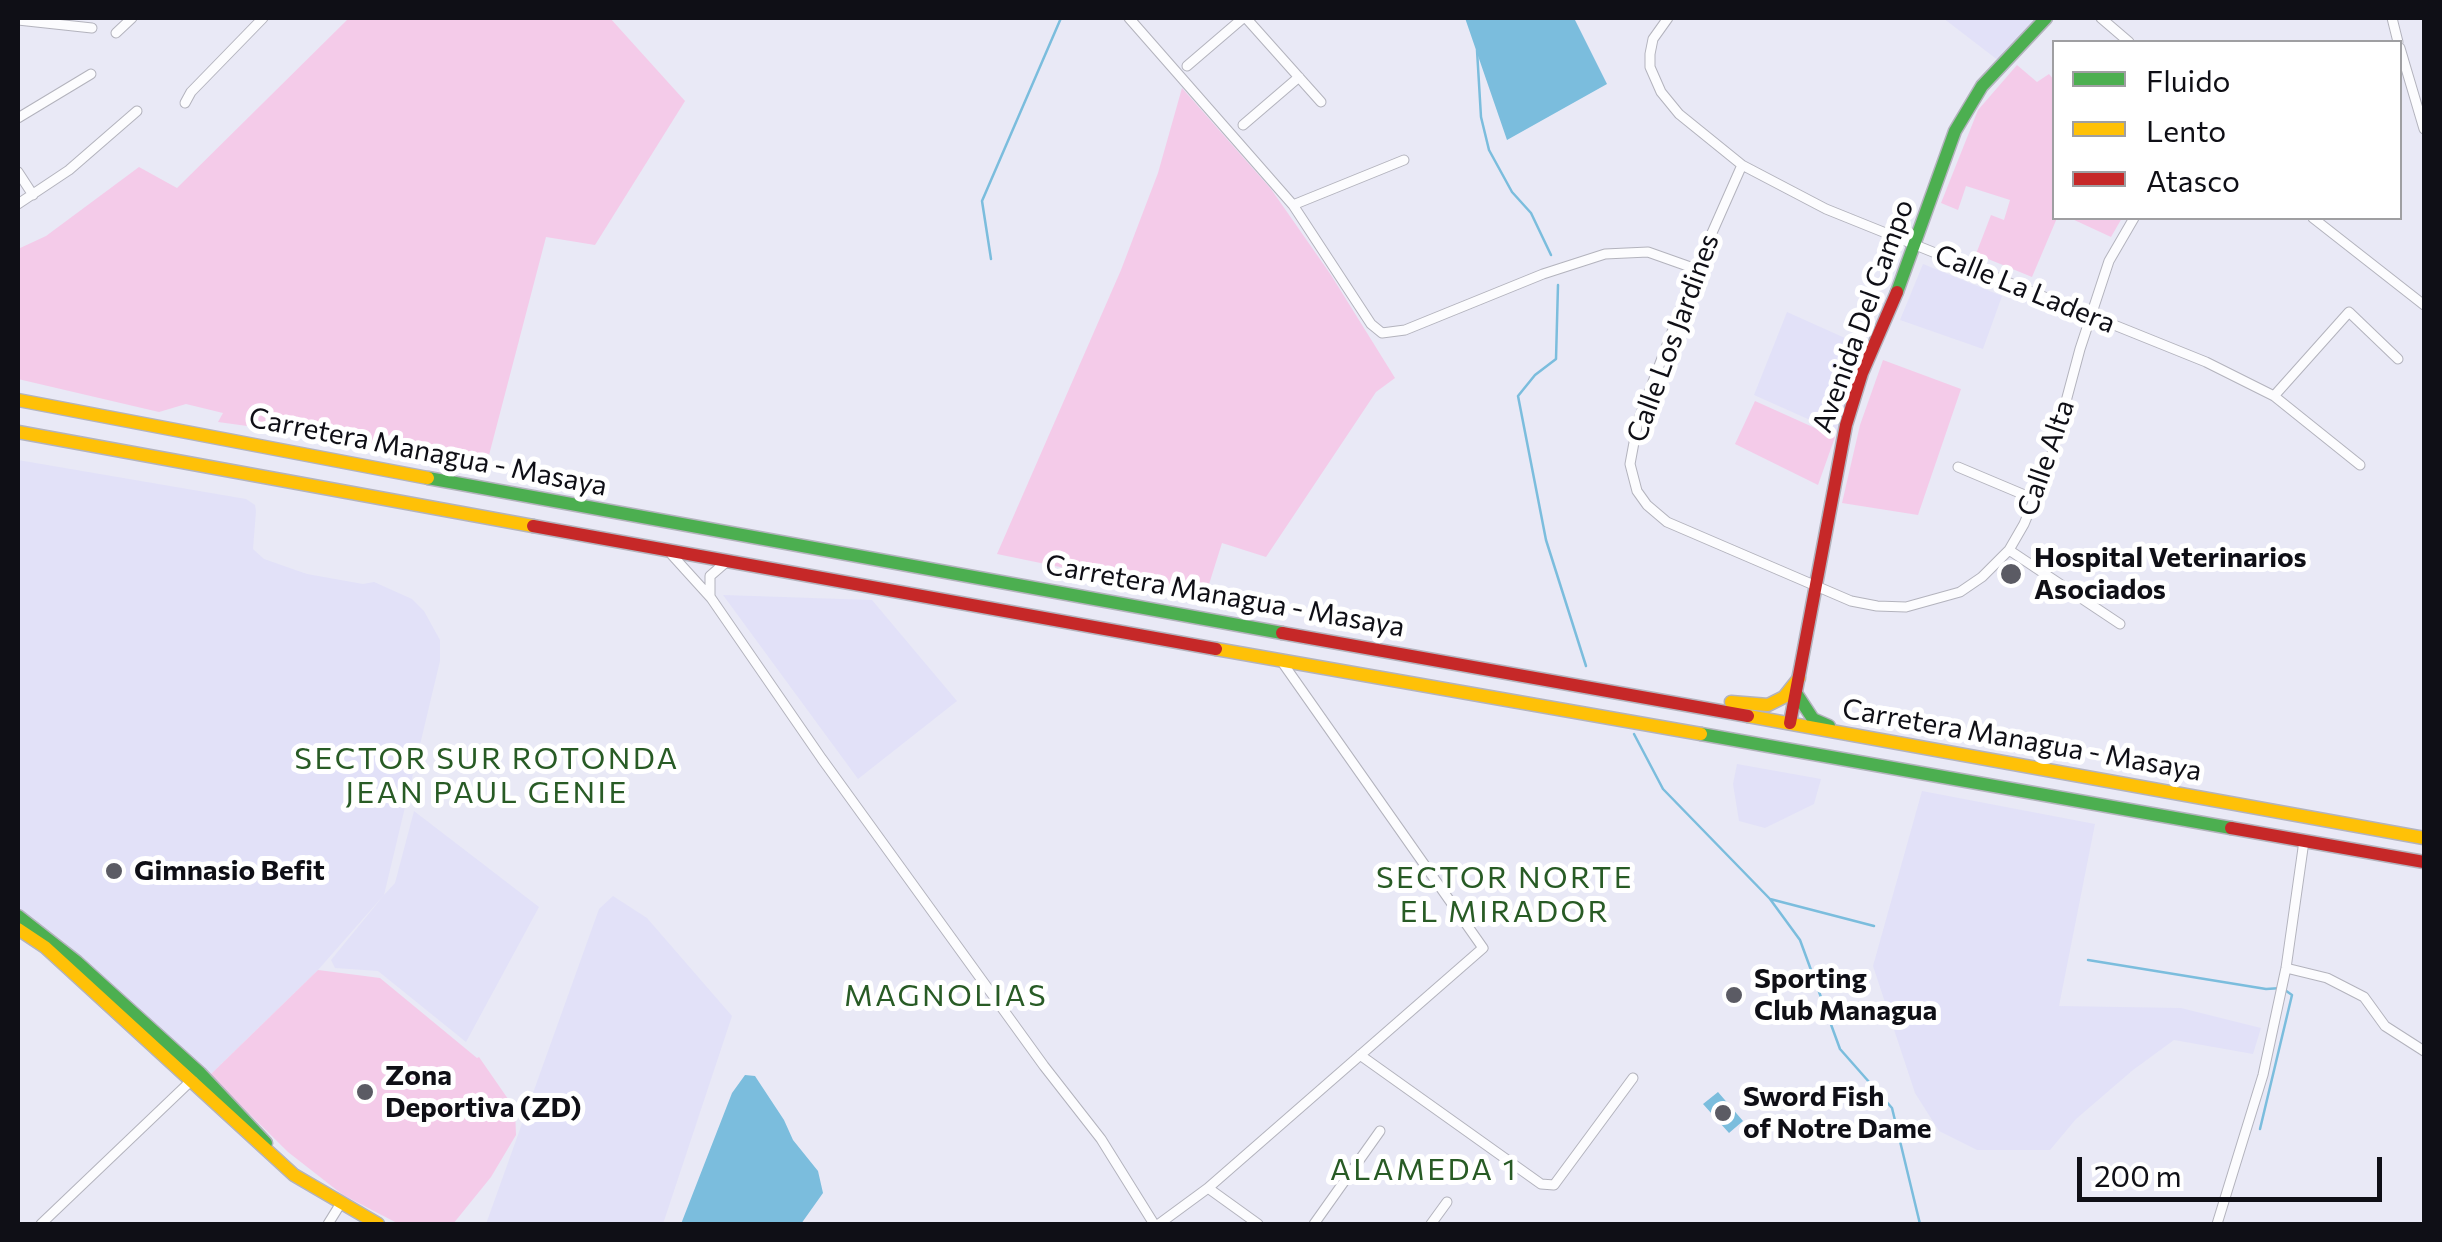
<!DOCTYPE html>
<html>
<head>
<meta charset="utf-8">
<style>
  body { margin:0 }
  #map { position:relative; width:2442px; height:1242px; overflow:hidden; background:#e9e9f6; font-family:Commissioner,sans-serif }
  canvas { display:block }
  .frame { position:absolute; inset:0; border:20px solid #0f0f16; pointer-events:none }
  .legend { position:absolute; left:2052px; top:40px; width:350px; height:180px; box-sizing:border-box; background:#fff; border:2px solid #9f9fa2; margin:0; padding:12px 18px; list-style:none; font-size:30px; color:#0f0f16 }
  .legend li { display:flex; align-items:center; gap:20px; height:50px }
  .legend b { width:50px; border:2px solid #9f9fa2 }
  .scale { position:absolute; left:2077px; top:1157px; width:305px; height:45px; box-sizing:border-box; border:5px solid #0f0f16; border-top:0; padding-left:12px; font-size:30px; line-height:35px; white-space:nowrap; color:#0f0f16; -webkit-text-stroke:8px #fff; paint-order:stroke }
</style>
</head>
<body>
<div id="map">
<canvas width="2442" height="1242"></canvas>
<div class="frame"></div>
<ul class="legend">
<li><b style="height:12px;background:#4caf50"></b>Fluido</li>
<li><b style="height:12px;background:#ffc107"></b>Lento</li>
<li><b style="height:12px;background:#c62828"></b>Atasco</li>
</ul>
<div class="scale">200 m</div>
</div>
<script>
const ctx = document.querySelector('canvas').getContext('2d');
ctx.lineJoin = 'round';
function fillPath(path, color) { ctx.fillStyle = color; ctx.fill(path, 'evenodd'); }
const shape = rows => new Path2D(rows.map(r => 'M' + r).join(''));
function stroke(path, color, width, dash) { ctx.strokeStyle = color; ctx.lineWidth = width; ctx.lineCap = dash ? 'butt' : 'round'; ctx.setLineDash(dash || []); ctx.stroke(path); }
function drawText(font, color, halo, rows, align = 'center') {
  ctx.font = font + ' Commissioner,sans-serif'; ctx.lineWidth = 10; ctx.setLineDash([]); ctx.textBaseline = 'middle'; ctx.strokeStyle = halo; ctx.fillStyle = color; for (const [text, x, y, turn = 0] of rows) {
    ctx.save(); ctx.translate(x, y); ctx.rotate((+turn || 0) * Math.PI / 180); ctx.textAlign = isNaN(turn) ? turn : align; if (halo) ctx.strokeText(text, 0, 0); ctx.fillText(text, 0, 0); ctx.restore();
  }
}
fillPath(shape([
  [1943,18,2039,18,1999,61],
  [1923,264,2002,296,1983,349,1900,320],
  [1787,312,1865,347,1837,432,1754,395],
  [18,460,246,499,255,505,256,511,253,549,264,559,307,574,363,584,374,582,412,599,424,611,440,640,440,661,384,895,395,883,414,811,539,907,466,1042,378,971,335,968,331,960,384,895,318,970,210,1075,63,941,18,911],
  [723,595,872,600,957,701,858,779],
  [1737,764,1821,779,1814,804,1765,828,1739,821,1733,784],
  [1922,791,2095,824,2059,1006,2181,1008,2261,1028,2253,1054,2174,1040,2133,1070,2076,1119,2050,1150,1977,1150,1939,1131,1915,1093,1873,966],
  [613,896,647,918,732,1016,663,1224,486,1224,599,909]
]), '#e2e1f8');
fillPath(shape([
  [349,18,610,18,685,101,595,245,546,237,488,459,218,422,223,413,186,404,159,412,18,379,18,249,46,236,139,167,177,188],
  [2017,65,2037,82,2049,74,2054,80,2057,218,2032,277,1976,254,1991,215,2004,220,2010,200,1966,186,1958,210,1941,203,1978,110],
  [1182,88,1271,189,1331,275,1395,378,1376,392,1266,557,1222,543,1205,597,997,554,1121,270,1158,173],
  [2070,218,2122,218,2111,237],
  [1883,360,1961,389,1918,515,1842,503,1860,425],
  [1755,401,1835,437,1818,485,1735,444],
  [318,970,380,978,477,1058,479,1057,515,1109,516,1135,491,1177,453,1224,399,1224,343,1195,288,1152,210,1075]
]), '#f4cbe9');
fillPath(shape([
  [1465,18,1574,18,1607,84,1507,140],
  [745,1075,755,1076,784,1120,793,1140,818,1171,823,1193,801,1224,681,1224,732,1093],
  [1718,1092,1743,1121,1729,1133,1703,1104]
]), '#7bbddd');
stroke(shape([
  [1477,50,1481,117,1489,150,1512,192,1531,213,1551,255],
  [991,259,982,201,1061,18],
  [1558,285,1556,359,1535,375,1518,396,1546,540,1586,666],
  [1634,734,1663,789,1770,899,1874,926],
  [1770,899,1800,940,1840,1049,1892,1108,1920,1224],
  [2088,960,2266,989,2282,988,2292,995,2260,1129]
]), '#7bbddd', 2.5);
const street = shape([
  [1129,18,1293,205,1371,324,1382,333,1405,330,1543,274,1605,254,1648,252,1696,269],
  [1246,18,1321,102],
  [1668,18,1653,39,1650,54,1650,67,1661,92,1679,114,1742,165,1826,209,2206,362,2274,396,2360,465],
  [2101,18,2129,42],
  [2392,18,2398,42],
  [18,20,92,28],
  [116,33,132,18],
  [2400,48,2424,129],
  [1187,66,1243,18],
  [185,103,191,92,263,18],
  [18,118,91,74],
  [1243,125,1299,77],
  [1742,165,1696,269,1638,421,1630,464,1637,491,1647,505,1667,522,1851,601,1877,606,1906,607,1960,592,1982,577,2009,550,2024,524,2050,461,2080,349,2109,261,2134,218],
  [18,172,33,195],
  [18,204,69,170,137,111],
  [1293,205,1404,160],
  [2313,218,2424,305],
  [2274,396,2349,312,2398,359],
  [1958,467,2034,499],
  [2009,550,2120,624],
  [672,555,711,598,822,759,1044,1066,1101,1139,1154,1224],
  [710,596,710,576,725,563],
  [2286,968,2327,978,2364,997,2385,1026,2424,1051],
  [1360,1055,1541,1184,1554,1185,1633,1078],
  [1208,1188,1483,948,1282,662],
  [41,1224,194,1078],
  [328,1224,341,1203],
  [1159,1224,1208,1188,1258,1224],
  [1314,1224,1380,1131],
  [1431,1224,1447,1202],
  [2217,1224,2263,1075,2286,968,2304,841]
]);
const fast = shape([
  [1897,292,1955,131,1982,86,2046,18],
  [428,478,1282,633],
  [1796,693,1813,719,1829,726],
  [1701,734,2231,828],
  [18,916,77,962,200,1073,266,1143]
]);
const slow = shape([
  [18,400,428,478],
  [18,432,533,526],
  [1216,649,1701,734],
  [1731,702,1768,705,1784,697,1799,678],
  [1748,716,2424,838],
  [18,929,45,947,294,1175,378,1224]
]);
const jam = shape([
  [533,526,1216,649],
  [1282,633,1748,716],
  [1790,723,1846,425,1862,373,1897,292],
  [2231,828,2424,862]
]);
stroke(street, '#b3b3bd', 11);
stroke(fast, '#b3b3bd', 15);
stroke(slow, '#b3b3bd', 15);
stroke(jam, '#b3b3bd', 15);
stroke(street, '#fcfcfe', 9);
stroke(fast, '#4caf50', 12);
stroke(slow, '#ffc107', 12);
stroke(jam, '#c62828', 12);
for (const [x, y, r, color] of [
  [2011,574,12,"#5b5b64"],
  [114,871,10,"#5b5b64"],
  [1734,995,10,"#5b5b64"],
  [365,1092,10,"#5b5b64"],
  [1723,1113,10,"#5b5b64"]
]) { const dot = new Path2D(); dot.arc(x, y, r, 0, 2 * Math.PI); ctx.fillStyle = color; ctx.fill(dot); stroke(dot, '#fff', 4); }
drawText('28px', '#0f0f16', '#fff', [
  ["Calle La Ladera",2025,289,22],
  ["Avenida Del Campo",1863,316,-70],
  ["Calle Los Jardines",1673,338,-70],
  ["Carretera Managua - Masaya",428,452,11],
  ["Calle Alta",2046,458,-71],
  ["Carretera Managua - Masaya",1225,596,10],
  ["Carretera Managua - Masaya",2022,740,10]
]);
drawText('bold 28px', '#0f0f16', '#fff', [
  ["Hospital Veterinarios",2034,558],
  ["Asociados",2034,590],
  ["Gimnasio Befit",134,871],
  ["Sporting",1754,979],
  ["Club Managua",1754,1011],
  ["Zona",385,1076],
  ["Deportiva (ZD)",385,1108],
  ["Sword Fish",1743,1097],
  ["of Notre Dame",1743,1129]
], 'left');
ctx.letterSpacing = '2.5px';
drawText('30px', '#285b25', '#fff', [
  ["SECTOR SUR ROTONDA",487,759],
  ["JEAN PAUL GENIE",487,793],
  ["SECTOR NORTE",1505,878],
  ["EL MIRADOR",1505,912],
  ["MAGNOLIAS",946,996],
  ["ALAMEDA 1",1424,1170]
]);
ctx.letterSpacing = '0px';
</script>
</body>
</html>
